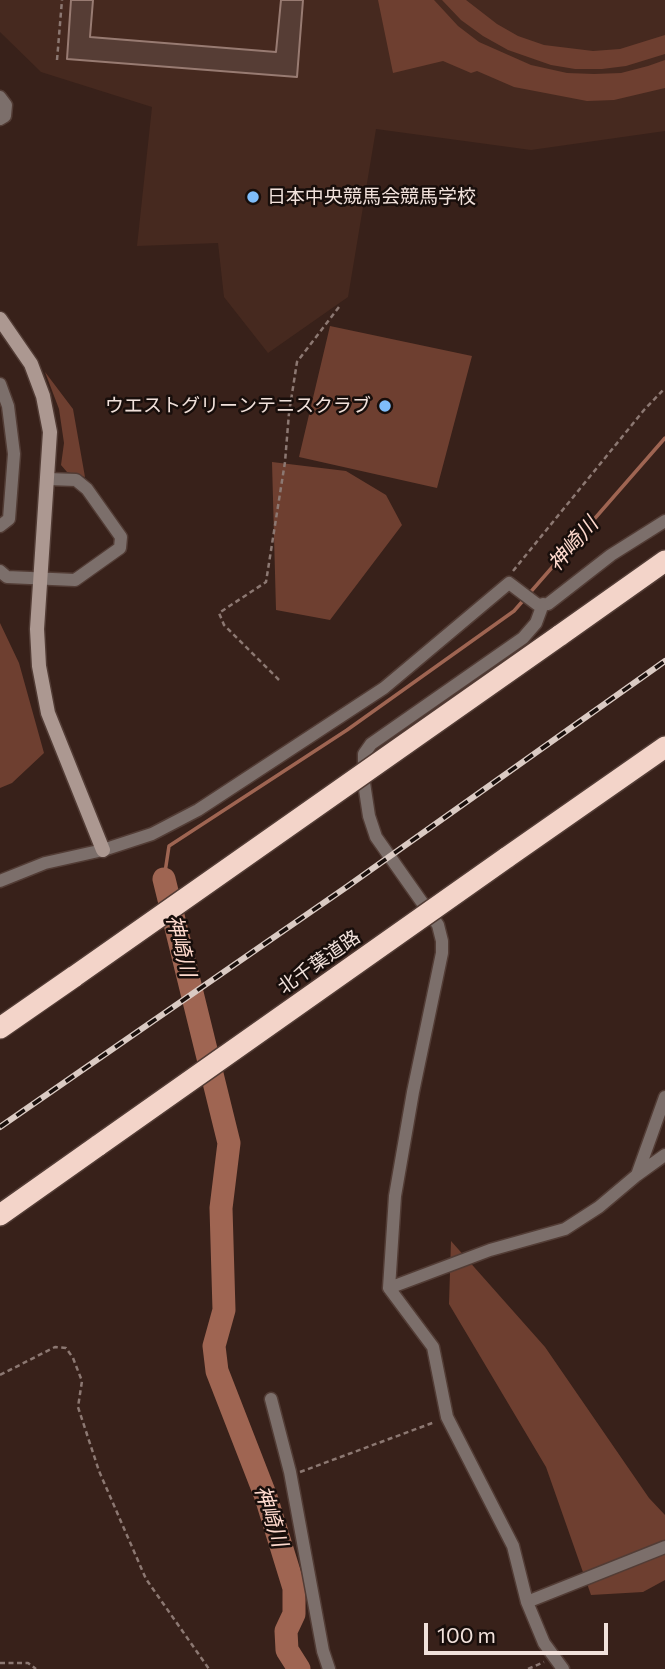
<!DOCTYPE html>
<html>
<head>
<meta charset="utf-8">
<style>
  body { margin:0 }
  #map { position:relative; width:665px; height:1669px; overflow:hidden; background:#38211a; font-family:Commissioner,sans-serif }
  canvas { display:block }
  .scale { position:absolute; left:424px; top:1623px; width:184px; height:32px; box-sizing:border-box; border:4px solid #f1e1db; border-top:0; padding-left:9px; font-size:21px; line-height:24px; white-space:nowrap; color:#f1e1db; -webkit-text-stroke:5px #180e0b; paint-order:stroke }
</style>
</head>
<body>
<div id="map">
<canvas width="665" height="1669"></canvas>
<div class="scale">100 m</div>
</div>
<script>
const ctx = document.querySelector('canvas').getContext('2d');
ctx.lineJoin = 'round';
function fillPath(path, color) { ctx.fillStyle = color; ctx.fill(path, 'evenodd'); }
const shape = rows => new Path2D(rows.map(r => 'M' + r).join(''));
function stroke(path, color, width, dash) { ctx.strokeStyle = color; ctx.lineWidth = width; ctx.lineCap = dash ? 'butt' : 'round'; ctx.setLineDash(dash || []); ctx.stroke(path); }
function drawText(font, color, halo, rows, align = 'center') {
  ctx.font = font + ' Commissioner,"Noto Sans JP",sans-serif'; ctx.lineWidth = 5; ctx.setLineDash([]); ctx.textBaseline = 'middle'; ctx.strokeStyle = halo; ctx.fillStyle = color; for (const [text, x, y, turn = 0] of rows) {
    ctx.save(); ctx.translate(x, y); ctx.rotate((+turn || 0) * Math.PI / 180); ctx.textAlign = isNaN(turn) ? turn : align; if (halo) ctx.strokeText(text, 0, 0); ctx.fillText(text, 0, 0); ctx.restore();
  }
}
fillPath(shape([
  [0,0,665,0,665,131,531,150,376,129,348,297,268,353,224,297,218,243,137,246,152,107,41,72,0,32]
]), '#46291f');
fillPath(shape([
  [378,0,434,0,458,26,479,42,531,65,567,73,594,74,621,73,648,66,665,60,665,88,614,100,587,101,514,87,477,71,471,73,443,61,393,73],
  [442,0,466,0,497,24,518,36,544,45,593,51,620,49,665,35,665,54,626,66,602,69,575,69,551,65,508,50,483,36,461,20],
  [330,326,472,356,437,488,299,457],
  [45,372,73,409,85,477,67,472,61,465,64,443,59,409],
  [272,462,346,471,386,495,402,525,330,620,276,610],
  [0,623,19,663,44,753,12,783,0,788],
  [451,1241,545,1347,649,1498,665,1515,665,1580,643,1592,591,1595,546,1467,449,1304]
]), '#6e3f30');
stroke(shape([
  [164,879,169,846,347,730,514,611,665,438]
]), '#9f6552', 3.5);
stroke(shape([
  [164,879,229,1143,221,1208,224,1310,214,1346,217,1371,266,1497,294,1588,294,1614,286,1631,287,1650,299,1669]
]), '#9f6552', 23);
const building = shape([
  [71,0,93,0,90,37,276,52,281,0,303,0,297,77,67,59,71,0]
]);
fillPath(building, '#563d35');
stroke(building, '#987b72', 2);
const street = shape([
  [0,97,6,105,5,116,0,119],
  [0,384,8,406,14,454,9,519,0,526],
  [0,571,7,577,75,580,120,548,121,537,87,489,76,480,48,479],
  [543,604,536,623,523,638,371,744,364,754,364,783,369,816,376,837,438,925,442,941,442,953,413,1092,395,1196,389,1288,433,1347,447,1417,513,1546,527,1602,544,1643,563,1669],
  [0,881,45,863,103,850,152,834,198,810,384,688,509,583,538,605,548,604,611,555,665,521],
  [637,1175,665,1155],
  [389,1288,490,1250,565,1229,599,1207,637,1175,665,1097],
  [271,1399,290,1472,323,1651,329,1669],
  [527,1602,665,1547]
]);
const secondary = shape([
  [0,319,31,364,43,396,50,432,37,629,39,666,48,713,103,850]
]);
const highway = shape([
  [559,636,665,561],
  [506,858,665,747],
  [0,1028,75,976],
  [0,1215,99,1145]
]);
stroke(street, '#523c35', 15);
stroke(secondary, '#523c35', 17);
stroke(highway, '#523c35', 24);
stroke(shape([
  [57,60,62,0],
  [513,571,644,410,665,388],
  [279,680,224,625,219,613,266,582,285,462,289,413,297,362,339,307],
  [0,1375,55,1347,66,1348,73,1358,82,1381,78,1407,99,1471,146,1579,209,1669],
  [300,1472,435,1422],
  [0,1663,28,1663,36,1669],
  [528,1669,544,1662]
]), '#8c7872', 2.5, [5, 3.5]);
stroke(street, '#7c6f6b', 12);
stroke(secondary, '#ac9891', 14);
stroke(highway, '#f3d4c9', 21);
const rail = shape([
  [0,1127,348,886,665,661]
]);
stroke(rail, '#dacac3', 6);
stroke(rail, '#180e0b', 3.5, [10]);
const highwayBridge = shape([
  [75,976,559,636],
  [99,1145,506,858]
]);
stroke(highwayBridge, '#523c35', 24, []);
stroke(highwayBridge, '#f3d4c9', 21);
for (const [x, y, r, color] of [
  [253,197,7,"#7fbdfa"],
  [385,406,7,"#7fbdfa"]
]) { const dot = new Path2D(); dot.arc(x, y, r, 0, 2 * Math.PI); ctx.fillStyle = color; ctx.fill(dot); stroke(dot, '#180e0b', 2.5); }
drawText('19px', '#f1e1db', '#180e0b', [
  ["日本中央競馬会競馬学校",267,197],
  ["ウエストグリーンテニスクラブ",371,406,"right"]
], 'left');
drawText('19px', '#f1e1db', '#180e0b', [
  ["北千葉道路",319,962,-35]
]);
drawText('italic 21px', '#fed9cd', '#180e0b', [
  ["神崎川",573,544,-49],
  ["神崎川",181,946,76],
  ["神崎川",271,1516,72]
]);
</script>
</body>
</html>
